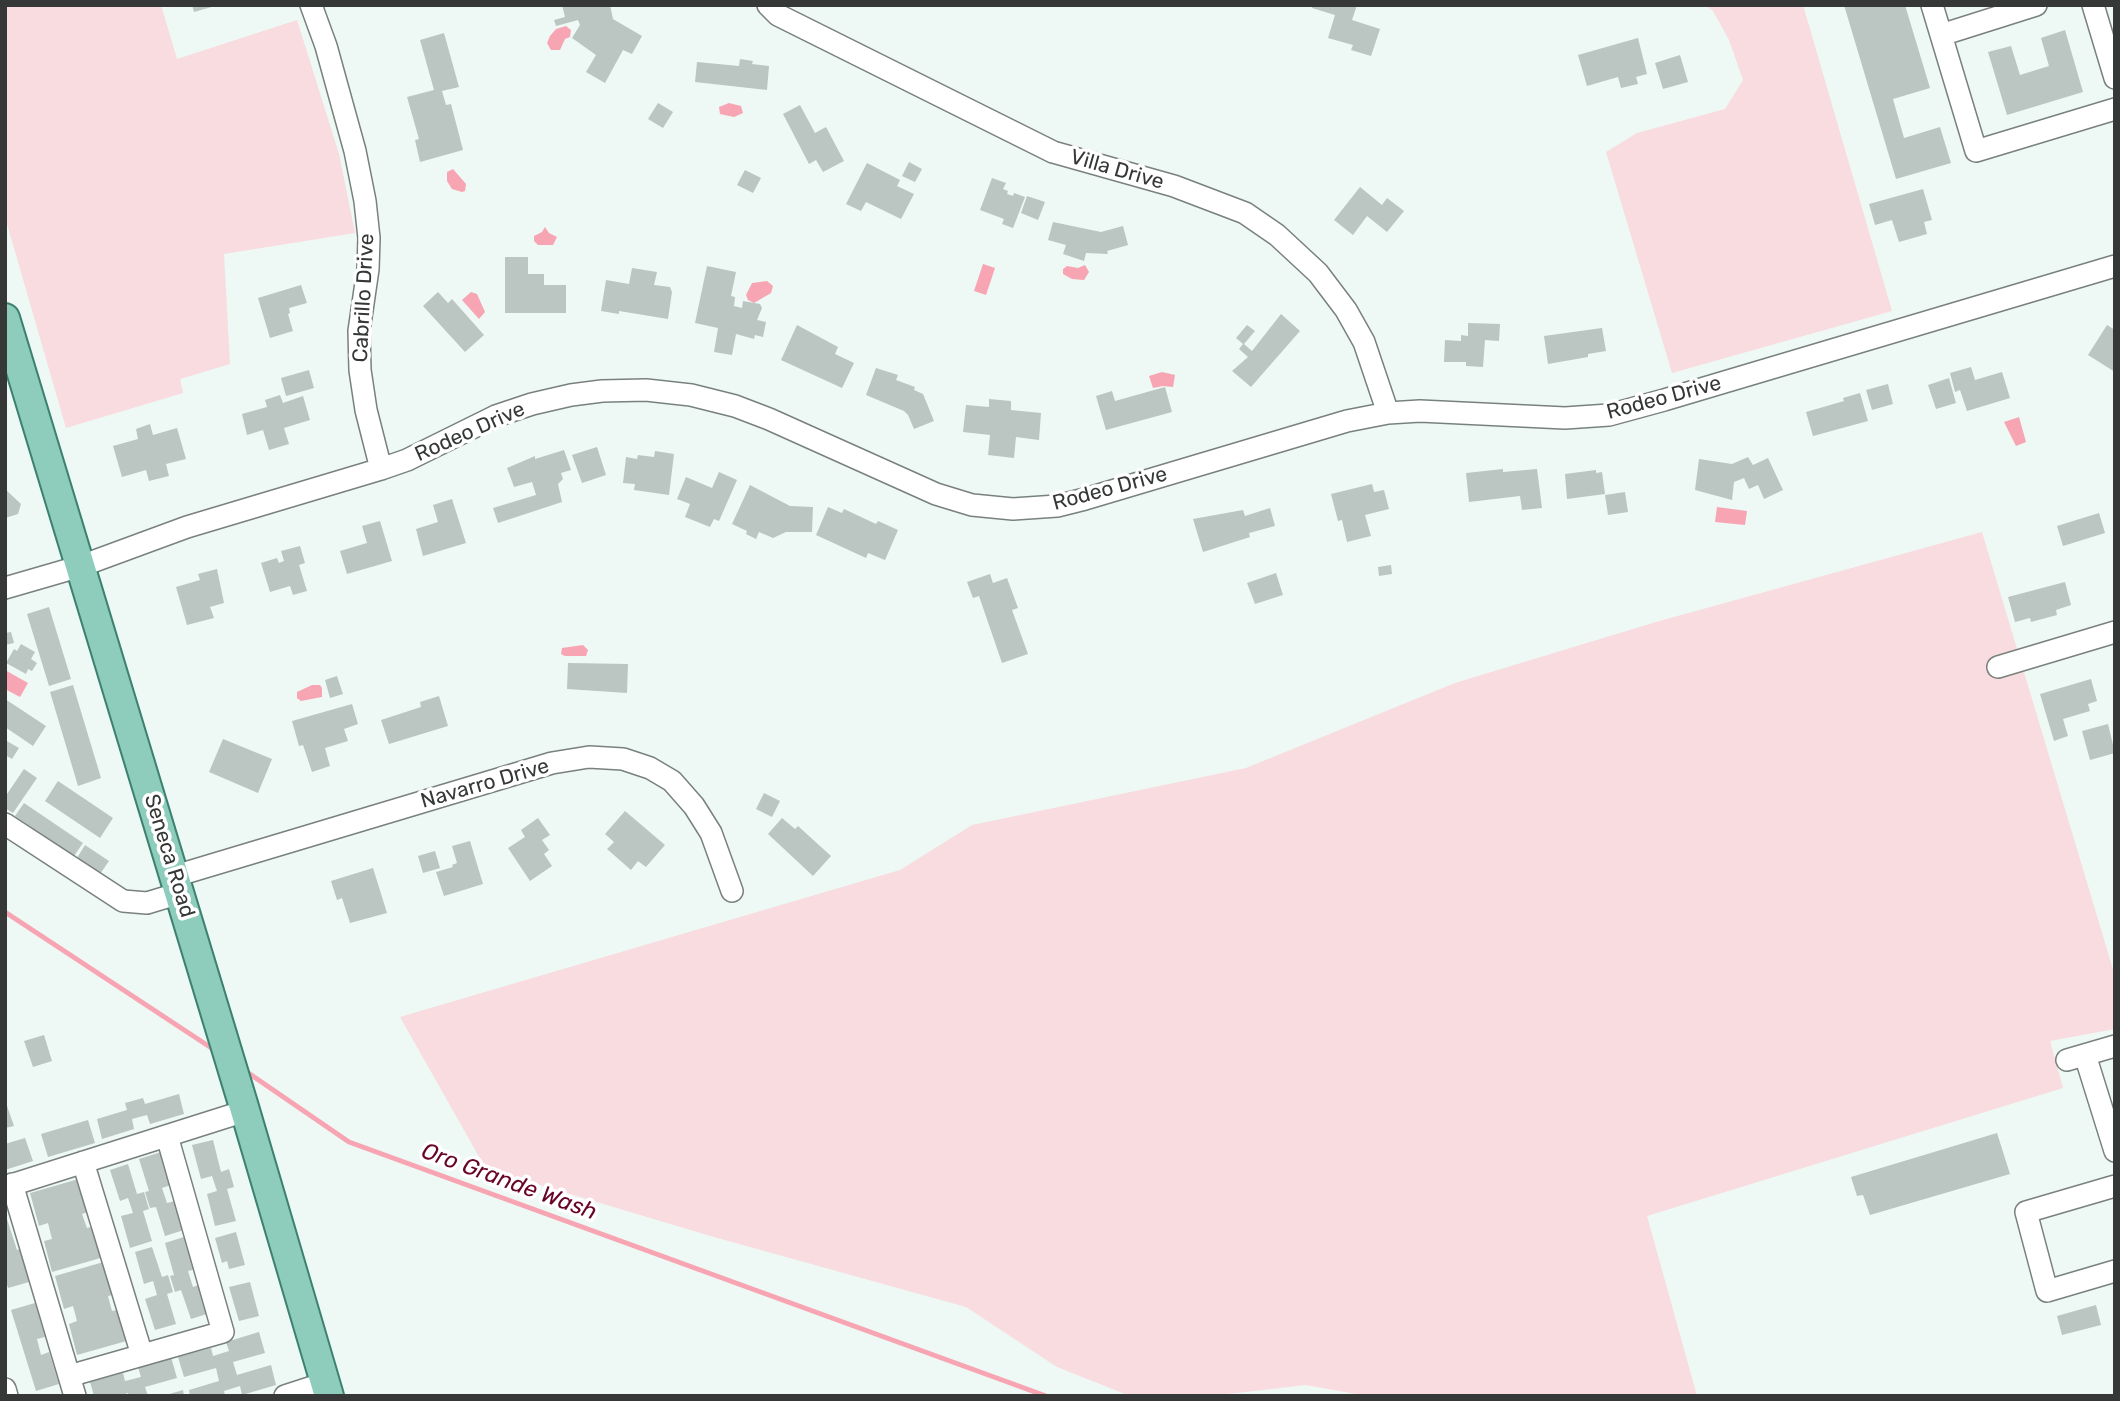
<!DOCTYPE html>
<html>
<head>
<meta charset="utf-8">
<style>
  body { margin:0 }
  #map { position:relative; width:2120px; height:1401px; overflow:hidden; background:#eef8f5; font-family:Rubik,sans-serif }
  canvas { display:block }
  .frame { position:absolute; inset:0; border:7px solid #353837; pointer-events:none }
</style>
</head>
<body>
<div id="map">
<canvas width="2120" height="1401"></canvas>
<div class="frame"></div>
</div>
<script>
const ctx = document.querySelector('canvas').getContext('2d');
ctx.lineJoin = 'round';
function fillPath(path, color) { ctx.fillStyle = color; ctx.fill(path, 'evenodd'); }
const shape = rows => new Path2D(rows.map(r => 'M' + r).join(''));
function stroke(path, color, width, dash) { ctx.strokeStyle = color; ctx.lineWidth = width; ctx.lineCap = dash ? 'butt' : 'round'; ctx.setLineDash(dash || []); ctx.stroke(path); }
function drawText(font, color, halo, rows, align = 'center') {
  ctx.font = font + ' Rubik,sans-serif'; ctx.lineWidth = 7; ctx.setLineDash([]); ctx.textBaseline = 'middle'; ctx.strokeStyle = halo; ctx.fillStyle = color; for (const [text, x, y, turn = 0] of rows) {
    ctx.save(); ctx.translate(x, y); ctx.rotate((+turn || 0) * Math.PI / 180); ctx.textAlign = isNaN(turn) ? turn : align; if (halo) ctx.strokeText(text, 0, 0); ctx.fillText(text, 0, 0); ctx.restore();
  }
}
fillPath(shape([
  [5,5,161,5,177,59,297,20,339,154,355,233,224,254,230,364,180,379,183,393,66,428,5,217],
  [1705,5,1803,5,1892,311,1672,373,1606,152,1637,133,1725,109,1743,80,1729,40,1713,11],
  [1982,532,2115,976,2115,1029,2050,1041,2063,1088,1647,1216,1697,1396,1367,1396,1306,1385,1210,1396,1130,1396,1057,1367,966,1307,714,1237,486,1169,400,1017,900,870,972,825,1246,768,1455,683,1656,622]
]), '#f8dcdf');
fillPath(shape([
  [566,26,571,30,570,37,565,39,560,50,551,50,547,43,550,36,556,29],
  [729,103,741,106,743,113,734,117,720,114,719,107],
  [453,169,466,184,465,191,462,192,452,189,447,181,447,172],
  [545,227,549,233,557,237,553,245,538,245,534,241,534,236,542,232],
  [983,264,995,268,986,295,974,291],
  [1085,265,1089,272,1084,280,1072,279,1063,274,1063,269,1067,266,1078,268],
  [767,281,773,286,771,293,754,303,748,300,746,295,752,283],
  [471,292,477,294,485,312,479,319,462,300],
  [1162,372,1175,375,1173,387,1163,386,1153,388,1149,376],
  [2019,417,2026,442,2016,446,2004,422],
  [1717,507,1747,511,1745,525,1715,522],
  [583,645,588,650,586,656,565,656,561,654,562,648],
  [5,670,28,683,20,697,5,689],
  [312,685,320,685,322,688,322,697,301,701,297,698,297,692]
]), '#f7a5b2');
stroke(shape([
  [5,912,216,1051],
  [244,1070,349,1142,1046,1396]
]), '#f7a5b2', 5);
fillPath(shape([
  [192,5,215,5,215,6,194,12],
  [562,5,610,5,613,19,642,36,632,54,623,50,605,83,586,72,596,55,572,38,580,25,578,20,556,26,554,20,565,17],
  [1313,5,1357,5,1352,20,1380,29,1371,56,1351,50,1353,45,1328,38,1335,15,1312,8],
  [1844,5,1905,5,1930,88,1893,99,1904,138,1940,127,1951,163,1896,179],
  [2065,30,2083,92,2007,115,1988,52,2011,46,2020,75,2049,66,2041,38],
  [444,33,459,87,442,91,446,105,451,104,463,150,420,162,415,140,419,139,407,97,434,90,420,40],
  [1638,38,1647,74,1636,77,1638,84,1621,88,1618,77,1587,86,1578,55],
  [1680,55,1688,82,1663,89,1655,63],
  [740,59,753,61,752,64,769,66,767,90,695,82,697,62,739,66],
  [658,103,673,112,663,128,648,119],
  [800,105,815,133,826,127,844,161,823,172,816,160,809,164,783,114],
  [909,162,922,169,915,182,902,176],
  [867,163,900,180,897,186,914,194,901,219,866,202,861,211,846,204],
  [745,170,761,178,753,193,737,185],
  [992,178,1006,183,1003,189,1008,191,1007,194,1013,196,1014,193,1025,197,1013,228,1002,224,1004,219,980,210],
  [1360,187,1382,205,1387,198,1404,211,1387,232,1367,216,1353,235,1334,220],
  [1923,189,1932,220,1924,222,1927,234,1899,242,1892,220,1875,225,1869,204],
  [1027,196,1045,202,1038,220,1021,213],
  [1053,222,1101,232,1123,226,1128,245,1107,251,1108,254,1086,253,1084,261,1063,254,1066,245,1048,240],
  [505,257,528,257,528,274,544,274,544,285,566,285,566,313,505,313],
  [707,266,736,272,731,296,735,297,734,306,742,308,743,301,760,304,762,308,757,320,766,322,763,337,755,335,754,339,736,334,732,355,714,352,718,328,695,323],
  [632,268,657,272,654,285,670,287,672,292,668,319,619,311,619,314,601,311,606,280,629,284],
  [301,285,307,303,289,308,290,313,288,314,293,331,270,338,258,298],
  [438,292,448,303,452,299,484,335,465,352,423,306],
  [1281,314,1300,331,1251,387,1232,371,1248,357,1239,349,1243,344,1236,338,1247,325,1255,331,1244,344,1252,351],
  [1468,323,1500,324,1499,341,1485,340,1483,367,1466,366,1466,362,1444,362,1445,340,1461,341,1461,335,1468,336],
  [797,325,838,347,835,354,854,363,842,388,781,360],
  [2107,325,2115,330,2115,372,2088,355],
  [1602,328,1606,351,1588,354,1588,357,1548,364,1544,336],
  [1971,367,1975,380,2002,372,2010,398,1967,411,1960,390,1955,392,1950,373],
  [876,368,898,375,896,380,915,387,914,390,923,394,934,421,914,429,908,415,904,411,866,395],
  [309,370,314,388,286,396,281,378],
  [1949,378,1956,403,1936,409,1928,385],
  [1888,384,1893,404,1872,410,1866,390],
  [1165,387,1172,412,1106,430,1096,396,1112,391,1115,401],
  [1860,393,1868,421,1813,436,1806,412,1844,401,1843,398],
  [280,395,283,403,303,396,310,420,284,428,289,444,269,450,263,430,247,435,242,414,267,407,265,400],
  [989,399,1011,401,1011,410,1041,413,1039,440,1016,437,1014,458,988,455,990,435,963,432,966,405,989,407],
  [150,424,153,435,177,428,186,459,166,464,169,476,149,481,146,470,122,477,113,446,138,439,136,429],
  [597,447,606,475,582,483,572,455],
  [564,450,571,470,561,473,563,479,558,484,562,502,498,523,493,508,536,495,532,482,514,487,507,468,535,456,535,459],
  [655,451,674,454,669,495,634,490,635,484,623,483,626,457,637,459,638,455,654,457],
  [1748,457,1753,465,1768,458,1783,490,1764,499,1758,485,1749,489,1744,478,1734,482,1732,500,1695,490,1699,459,1732,464],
  [1503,469,1503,472,1537,469,1542,508,1522,510,1520,496,1469,502,1466,473],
  [1596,470,1596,473,1602,472,1605,494,1567,499,1565,474],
  [719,472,737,480,719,521,714,519,710,527,685,517,690,504,677,499,686,477,712,488],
  [1372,484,1374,492,1384,490,1389,509,1365,515,1371,536,1347,542,1342,520,1338,521,1331,494],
  [750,485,790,506,813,507,812,532,786,532,773,538,759,532,756,539,746,534,747,531,732,524],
  [5,489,21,504,18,514,5,518],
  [1625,492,1628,512,1608,515,1605,495],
  [452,499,466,543,423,556,416,529,438,522,433,505],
  [828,507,842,513,844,509,876,524,878,521,898,530,885,560,868,553,866,558,816,535],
  [1270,508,1275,526,1249,533,1250,537,1203,552,1193,519,1243,510,1245,516],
  [2099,513,2105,533,2063,546,2057,526],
  [380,521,392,561,347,574,340,551,367,543,362,526],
  [300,546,305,563,299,565,307,591,293,595,290,586,270,592,261,563,277,558,279,563,284,561,281,551],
  [1391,565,1392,574,1379,576,1378,567],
  [217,569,224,603,210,607,214,618,187,625,176,587,200,580,198,574],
  [1276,573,1283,595,1255,604,1247,583],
  [990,574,993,583,1007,578,1018,608,1012,610,1028,654,1002,663,979,596,973,598,967,582],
  [2065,582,2071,605,2056,610,2057,615,2031,622,2030,618,2015,622,2008,597],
  [49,607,71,679,49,686,27,614],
  [11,632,14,643,5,645,5,633],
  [21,644,35,652,31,659,37,663,32,671,28,669,26,674,6,663,14,649,17,651],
  [568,663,628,664,627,693,567,689],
  [337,676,343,694,330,698,325,680],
  [2091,679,2097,701,2088,704,2090,711,2063,719,2068,736,2054,741,2040,694],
  [73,685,101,778,78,786,50,692],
  [439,696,448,726,389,744,381,720,421,707,420,702],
  [5,699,46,726,33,746,5,727],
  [352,704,358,724,344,729,348,741,325,748,330,766,312,772,303,745,299,746,292,721],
  [2108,724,2115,753,2090,760,2082,731],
  [223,739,272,759,258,793,209,772],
  [5,740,19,748,12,759,5,755],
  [24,769,37,778,13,813,5,808,5,797],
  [58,781,113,818,100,838,45,801],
  [764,793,780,801,772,817,756,809],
  [24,803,83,843,74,856,15,816],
  [625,811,665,845,646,867,638,861,631,870,607,849,614,842,605,834],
  [538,818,550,835,542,840,549,850,544,854,552,866,530,881,508,848,525,837,521,830],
  [782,818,795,829,798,826,831,856,813,876,768,834],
  [470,841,483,884,444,896,436,872,453,867,452,865,457,863,452,846],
  [85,845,109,861,100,874,77,858],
  [435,851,440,868,423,873,418,856],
  [373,868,387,913,350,923,342,898,337,900,331,881],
  [44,1035,52,1061,33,1067,24,1041],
  [179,1094,184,1114,150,1124,147,1115,132,1119,134,1129,102,1139,97,1119,127,1110,125,1103,143,1098,145,1104],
  [5,1100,14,1126,5,1128],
  [88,1120,95,1143,48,1157,41,1134],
  [1997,1133,2010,1174,1870,1215,1863,1195,1857,1196,1851,1177],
  [25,1138,33,1161,5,1170,5,1144],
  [213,1140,221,1172,229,1169,234,1187,227,1189,236,1221,215,1226,207,1194,217,1191,212,1176,201,1179,192,1145],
  [161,1152,171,1185,162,1188,167,1203,175,1201,184,1230,165,1236,156,1207,150,1208,145,1192,149,1191,139,1159],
  [128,1164,137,1194,144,1192,149,1209,143,1211,152,1241,130,1248,121,1216,133,1213,128,1198,120,1201,110,1170],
  [82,1178,91,1211,82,1214,87,1228,95,1226,104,1257,52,1272,44,1241,52,1239,48,1223,39,1226,30,1193],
  [5,1213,17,1250,20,1249,29,1282,8,1288,5,1278],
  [236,1232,245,1265,229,1269,227,1261,222,1263,215,1238],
  [187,1236,197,1269,188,1271,193,1287,201,1284,210,1313,191,1319,181,1290,175,1292,170,1276,174,1275,165,1243],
  [152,1247,162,1277,168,1275,173,1292,167,1294,176,1324,155,1330,145,1299,157,1295,153,1281,144,1284,135,1252],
  [107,1261,116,1294,108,1296,112,1311,121,1309,130,1340,77,1355,69,1324,77,1321,73,1306,64,1309,55,1276],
  [250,1282,259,1316,239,1321,229,1287],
  [35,1303,45,1337,37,1339,41,1355,49,1352,59,1384,36,1391,11,1310],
  [2096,1305,2101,1325,2062,1335,2057,1316],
  [259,1332,265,1353,233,1362,237,1375,271,1365,276,1385,242,1395,240,1386,224,1391,225,1396,190,1396,189,1390,219,1381,216,1368,184,1377,178,1357,211,1348,213,1356,229,1351,226,1342],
  [171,1357,177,1378,145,1387,148,1396,129,1396,128,1393,119,1396,94,1396,90,1382,123,1373,125,1381,141,1377,138,1367],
  [183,1390,184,1396,166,1396,166,1395]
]), '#bbc5c1');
const minor = shape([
  [311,5,326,46,355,151,365,201,369,238,368,269,359,331,360,370,366,410,381,469],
  [768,5,778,15,1053,152,1174,186,1245,213,1277,235,1318,273,1346,310,1364,342,1388,413],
  [1932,5,1976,151,2115,109],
  [2093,5,2115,78],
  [1941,35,2036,5],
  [5,588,81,566,187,527,381,469,407,460,496,416,532,404,571,395,602,391,646,390,691,395,735,406,769,419,936,494,972,505,1013,509,1057,506,1085,499,1347,421,1388,413,1420,411,1565,418,1609,415,1664,400,2115,266],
  [1998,667,2115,632],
  [5,824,123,901,147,903,180,893],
  [175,876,552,763,589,757,623,759,650,768,672,781,694,806,711,833,732,891],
  [2085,1055,2115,1151],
  [2067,1060,2115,1046],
  [83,1162,142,1355],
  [12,1184,75,1396],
  [2115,1186,2026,1212,2047,1291,2115,1271],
  [5,1187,245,1111],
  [69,1376,223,1332,167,1136],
  [5,1389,7,1396],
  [285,1396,325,1383]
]);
const major = shape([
  [5,318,244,1107,329,1396]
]);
stroke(minor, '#79817e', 24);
stroke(major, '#3d8270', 32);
stroke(minor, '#fff', 21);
stroke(major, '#8eccbc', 28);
drawText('21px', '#353837', '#fff', [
  ["Villa Drive",1117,170,16],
  ["Cabrillo Drive",364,298,-87],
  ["Rodeo Drive",1664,398,-15],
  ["Rodeo Drive",470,432,-24],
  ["Rodeo Drive",1110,489,-15],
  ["Navarro Drive",485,784,-16],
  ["Seneca Road",169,856,73]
]);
drawText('italic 23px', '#670427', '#fff', [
  ["Oro Grande Wash",509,1182,20]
]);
</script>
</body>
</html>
